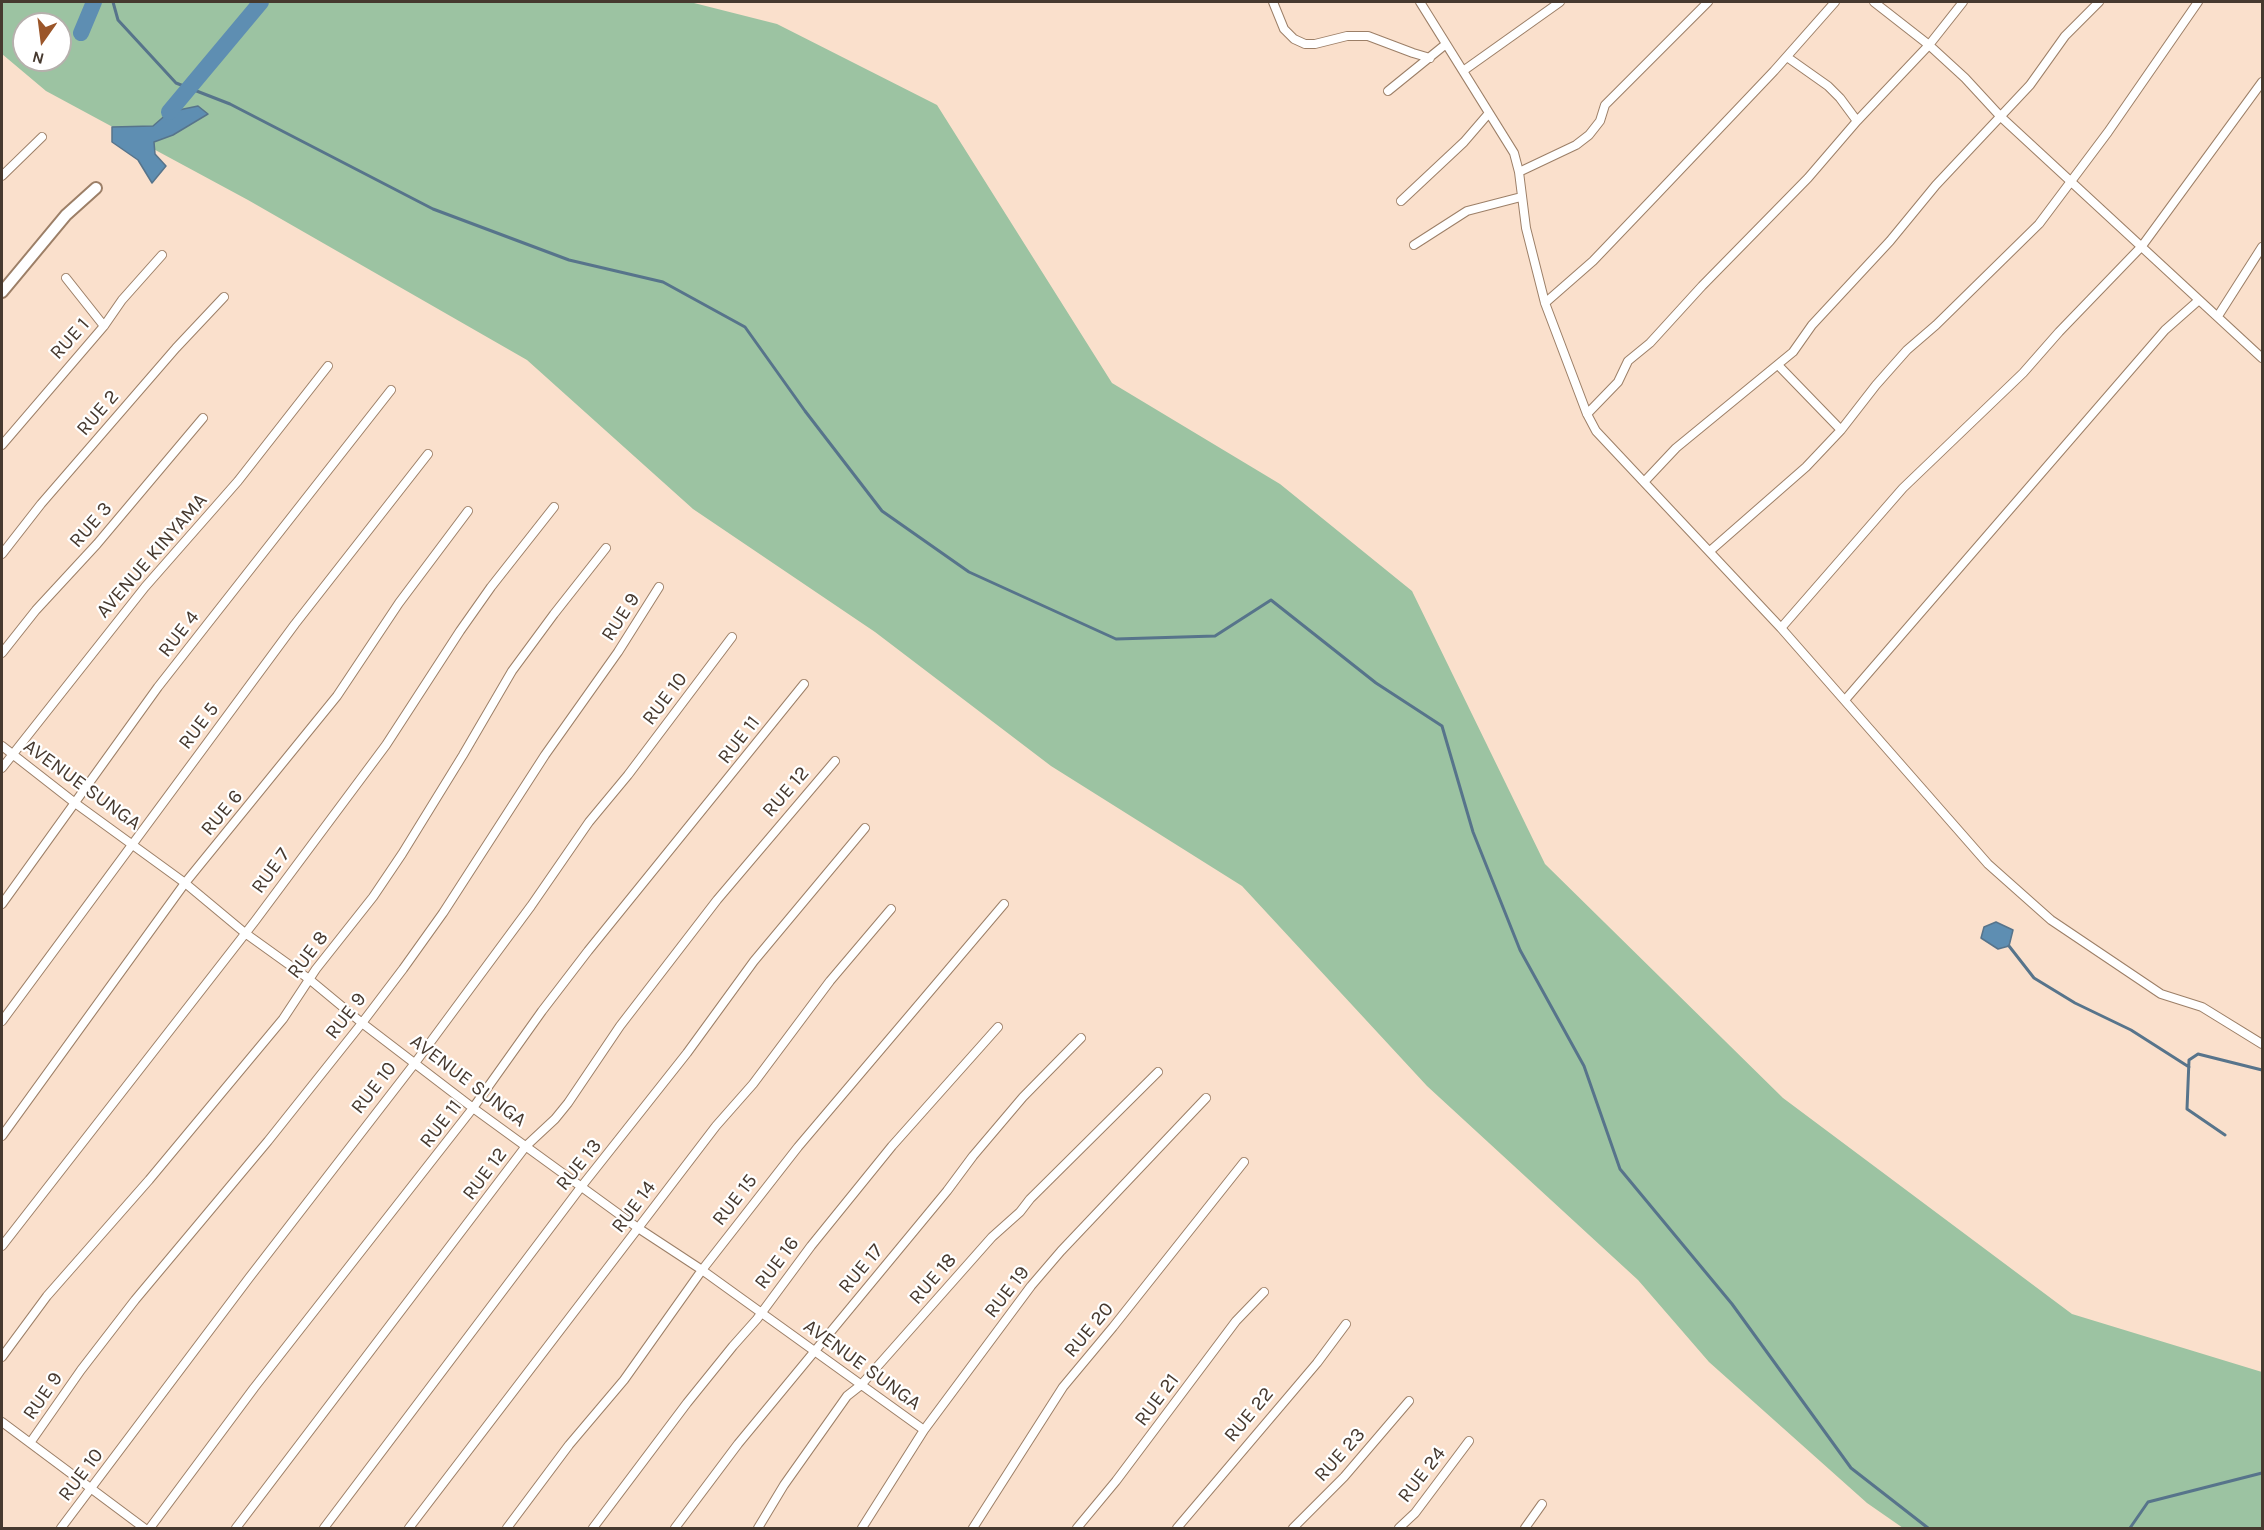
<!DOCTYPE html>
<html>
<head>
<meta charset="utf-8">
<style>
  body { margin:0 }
  #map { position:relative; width:2264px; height:1530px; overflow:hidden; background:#fae0cc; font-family:Karla,sans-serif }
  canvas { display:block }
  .frame { position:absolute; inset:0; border:3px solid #46392f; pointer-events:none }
  .north { position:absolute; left:12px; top:12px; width:60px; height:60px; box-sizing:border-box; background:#fff; border:2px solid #b5b0ac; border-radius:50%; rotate:194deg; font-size:16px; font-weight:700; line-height:24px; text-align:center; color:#46392f }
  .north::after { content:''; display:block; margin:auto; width:21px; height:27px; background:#9b562a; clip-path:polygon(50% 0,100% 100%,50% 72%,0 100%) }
</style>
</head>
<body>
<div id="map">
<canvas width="2264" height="1530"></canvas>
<div class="frame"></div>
<div class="north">N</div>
</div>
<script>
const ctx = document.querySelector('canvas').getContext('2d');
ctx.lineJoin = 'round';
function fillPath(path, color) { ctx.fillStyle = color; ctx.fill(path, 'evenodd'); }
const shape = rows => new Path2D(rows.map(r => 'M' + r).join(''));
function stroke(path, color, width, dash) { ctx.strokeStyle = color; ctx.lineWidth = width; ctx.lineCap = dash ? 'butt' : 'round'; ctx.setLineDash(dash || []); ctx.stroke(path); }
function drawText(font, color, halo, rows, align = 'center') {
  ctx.font = font + ' Karla,sans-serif'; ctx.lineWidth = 4.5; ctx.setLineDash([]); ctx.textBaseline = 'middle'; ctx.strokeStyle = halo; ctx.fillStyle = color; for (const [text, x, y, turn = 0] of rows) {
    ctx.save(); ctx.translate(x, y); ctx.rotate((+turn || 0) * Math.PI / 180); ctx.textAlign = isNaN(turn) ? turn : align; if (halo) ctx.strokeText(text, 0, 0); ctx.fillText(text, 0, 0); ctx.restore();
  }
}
fillPath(shape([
  [2,2,690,2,777,24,937,105,1112,383,1280,484,1412,591,1545,864,1783,1098,2072,1314,2262,1372,2262,1528,1903,1528,1867,1503,1709,1362,1638,1280,1427,1086,1242,886,1051,766,875,632,693,509,527,360,248,200,46,91,2,54],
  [24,24,60,24,60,60,24,60]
]), '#9cc3a2');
const water = shape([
  [198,106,208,114,173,135,154,142,155,154,166,166,152,183,138,160,112,142,112,127,153,126,169,112,198,106],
  [1996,922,2013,930,2009,946,1998,949,1981,938,1984,927,1996,922]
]);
fillPath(water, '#5e8eb2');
stroke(water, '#57748b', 1.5);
stroke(shape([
  [113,2,118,20,176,83,230,104,433,209,569,260,663,282,745,327,805,411,882,511,969,572,1116,639,1215,636,1271,600,1376,683,1442,726,1473,832,1520,950,1584,1066,1620,1169,1732,1304,1851,1468,1928,1528],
  [2009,946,2034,978,2075,1003,2131,1030,2189,1067],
  [2225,1135,2187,1109,2189,1060,2198,1054,2262,1070],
  [2130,1528,2148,1502,2262,1473]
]), '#57748b', 3);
stroke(shape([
  [81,33,94,2],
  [169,112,261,2]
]), '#5e8eb2', 16);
const street = shape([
  [1273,2,1284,29,1294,39,1305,44,1315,44,1347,36,1368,36,1413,53,1430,58],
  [1420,2,1514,153,1519,172,1526,228,1545,303,1587,414,1596,431,1781,628,1988,864,2051,920,2161,994,2202,1007,2262,1044],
  [1874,2,1929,45,1965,78,2001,117,2262,358],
  [1787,57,1828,86,1840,98,1857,121],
  [1463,71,1560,2],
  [1388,91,1446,44],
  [1519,172,1576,145,1589,135,1600,121,1605,105,1708,2],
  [2,176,42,137],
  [1401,201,1464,142,1489,113],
  [1414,245,1467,211,1521,197],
  [66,278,104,326],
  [1545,303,1593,261,1658,193,1774,71,1835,2],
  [2218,316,2262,247],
  [1778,365,1841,430],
  [1587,414,1618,382,1628,361,1650,343,1702,286,1808,178,1857,121,1929,45,1963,2],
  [2,445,104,326,122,300,162,255],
  [1644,482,1676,448,1793,352,1812,325,1890,241,1936,185,2030,85,2065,36,2099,2],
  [1710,551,1806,467,1841,430,1876,385,1907,350,1936,325,2039,224,2108,132,2198,2],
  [2,554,41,504,176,348,224,297],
  [1781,628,1903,488,2023,373,2059,332,2142,246,2262,82],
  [2,653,36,610,97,544,203,418],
  [1845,700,2165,330,2199,300],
  [2,746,75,803,185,883,245,933,309,979,362,1023,473,1108,638,1228,702,1270,924,1430],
  [2,768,145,587,238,481,328,366],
  [2,904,158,687,391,390],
  [2,1021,295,624,428,454],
  [2,1136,185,883,337,696,399,603,468,511],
  [2,1246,255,921,386,745,460,631,491,587,554,507],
  [2,1357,47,1296,149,1180,283,1019,316,969,373,897,402,854,463,755,512,671,554,614,606,548],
  [2,1422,144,1528],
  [30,1443,81,1370,135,1300,268,1141,362,1023,403,969,443,913,545,755,618,652,659,587],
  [61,1528,249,1278,415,1063,531,906,589,822,628,775,732,637],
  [150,1528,254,1388,473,1108,542,1011,588,951,804,684],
  [236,1528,526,1146,555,1119,568,1103,620,1026,717,900,835,761],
  [324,1528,581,1187,687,1053,754,961,865,828],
  [409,1528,716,1126,753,1084,830,981,891,909],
  [507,1528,569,1445,624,1380,702,1270,798,1147,1004,904],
  [593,1528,687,1403,733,1346,757,1319,811,1246,892,1146,998,1027],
  [675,1528,738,1444,947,1191,973,1156,1023,1097,1081,1038],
  [758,1528,784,1485,847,1396,861,1385,992,1237,1020,1212,1030,1199,1158,1072],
  [862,1528,924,1430,1031,1286,1061,1251,1206,1098],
  [973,1528,1063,1387,1113,1327,1244,1162],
  [1077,1528,1116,1481,1236,1321,1264,1292],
  [1177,1528,1317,1363,1346,1324],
  [1293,1528,1344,1477,1409,1401],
  [1399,1528,1415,1513,1469,1441],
  [1525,1528,1542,1504]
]);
const secondary = shape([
  [2,292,66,215,96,188]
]);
stroke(street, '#9c7f67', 10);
stroke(secondary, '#9c7f67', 14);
stroke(street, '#fff', 8);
stroke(secondary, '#fff', 10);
drawText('20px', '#46392f', '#fff', [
  ["RUE 1",70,339,-48],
  ["RUE 2",98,413,-49],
  ["RUE 3",91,525,-49],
  ["AVENUE KINYAMA",152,556,-49],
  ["RUE 9",621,617,-57],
  ["RUE 4",179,634,-52],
  ["RUE 10",665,699,-53],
  ["RUE 5",199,726,-53],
  ["RUE 11",739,740,-52],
  ["AVENUE SUNGA",82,785,36],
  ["RUE 12",786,792,-49],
  ["RUE 6",222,813,-50],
  ["RUE 7",271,871,-54],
  ["RUE 8",308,955,-53],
  ["RUE 9",346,1016,-52],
  ["AVENUE SUNGA",468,1081,37],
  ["RUE 10",374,1088,-52],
  ["RUE 11",441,1124,-52],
  ["RUE 13",579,1165,-51],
  ["RUE 12",485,1174,-53],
  ["RUE 15",735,1200,-52],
  ["RUE 14",634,1207,-53],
  ["RUE 16",777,1263,-53],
  ["RUE 17",861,1269,-50],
  ["RUE 18",933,1279,-49],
  ["RUE 19",1007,1292,-52],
  ["RUE 20",1089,1330,-50],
  ["AVENUE SUNGA",862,1365,36],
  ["RUE 9",43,1396,-55],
  ["RUE 21",1157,1400,-53],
  ["RUE 22",1249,1415,-50],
  ["RUE 23",1340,1455,-48],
  ["RUE 10",81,1475,-53],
  ["RUE 24",1422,1475,-52]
]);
</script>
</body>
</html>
